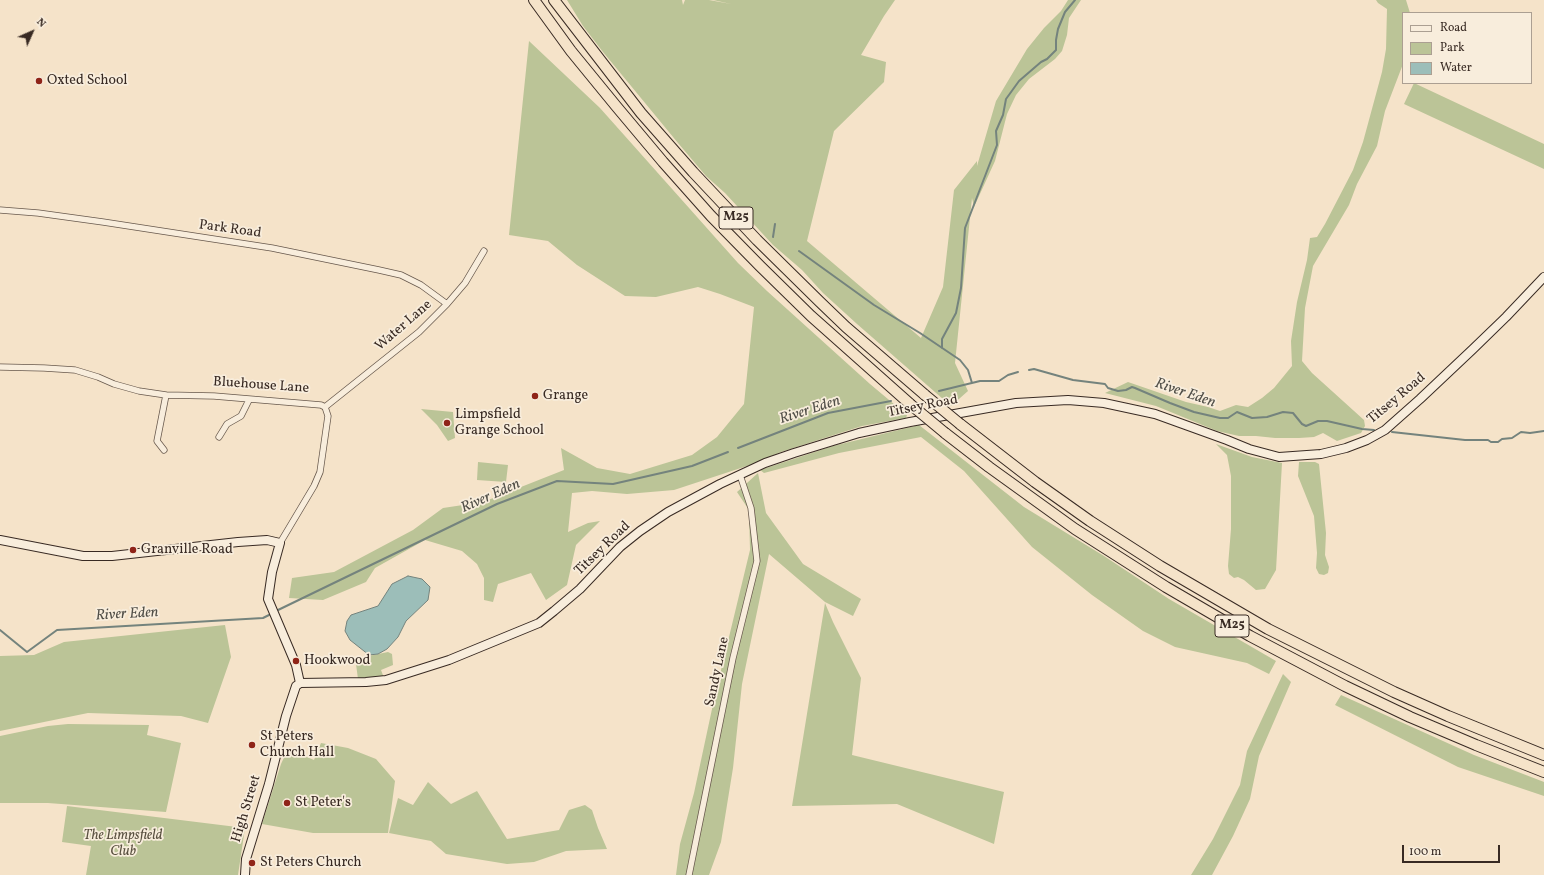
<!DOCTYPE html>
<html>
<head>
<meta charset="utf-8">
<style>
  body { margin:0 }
  #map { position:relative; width:1544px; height:875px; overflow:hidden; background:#f5e3c9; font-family:Vollkorn,serif }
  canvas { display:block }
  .legend { position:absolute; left:1402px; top:12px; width:130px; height:72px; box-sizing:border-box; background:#f8eddc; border:1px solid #ab9f92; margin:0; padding:5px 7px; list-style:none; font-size:12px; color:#382a23 }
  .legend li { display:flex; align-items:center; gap:8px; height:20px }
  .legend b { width:20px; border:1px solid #ab9f92 }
  .north { position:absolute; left:12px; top:12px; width:40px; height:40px; -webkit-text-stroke:3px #f8eddc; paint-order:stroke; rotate:45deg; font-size:11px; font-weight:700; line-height:16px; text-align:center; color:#382a23 }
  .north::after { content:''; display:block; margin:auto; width:14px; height:18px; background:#382a23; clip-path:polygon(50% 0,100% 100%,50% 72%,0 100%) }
  .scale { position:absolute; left:1402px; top:845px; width:98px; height:18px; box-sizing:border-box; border:2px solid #382a23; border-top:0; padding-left:5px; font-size:12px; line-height:14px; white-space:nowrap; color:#382a23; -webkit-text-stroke:3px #f8eddc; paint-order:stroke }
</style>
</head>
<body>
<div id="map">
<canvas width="1544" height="875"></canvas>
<ul class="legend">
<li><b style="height:5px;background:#f8eddc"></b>Road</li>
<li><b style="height:11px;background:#bbc497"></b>Park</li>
<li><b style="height:11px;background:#9cbeb9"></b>Water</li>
</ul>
<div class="north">N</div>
<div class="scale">100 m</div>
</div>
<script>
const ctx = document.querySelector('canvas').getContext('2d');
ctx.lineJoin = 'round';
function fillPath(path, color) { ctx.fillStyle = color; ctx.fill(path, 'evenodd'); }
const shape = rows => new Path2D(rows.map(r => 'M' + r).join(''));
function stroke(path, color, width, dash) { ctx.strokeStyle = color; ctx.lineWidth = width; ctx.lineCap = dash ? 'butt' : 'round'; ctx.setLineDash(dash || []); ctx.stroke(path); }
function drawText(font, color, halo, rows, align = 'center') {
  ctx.font = font + ' Vollkorn,serif'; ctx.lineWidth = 3.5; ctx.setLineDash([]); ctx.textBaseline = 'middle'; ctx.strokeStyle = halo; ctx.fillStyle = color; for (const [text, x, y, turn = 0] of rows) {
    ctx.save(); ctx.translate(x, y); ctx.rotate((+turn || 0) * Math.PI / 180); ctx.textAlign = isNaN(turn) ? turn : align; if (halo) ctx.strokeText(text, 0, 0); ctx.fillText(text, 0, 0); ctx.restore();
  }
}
fillPath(shape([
  [567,0,682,0,683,5,685,0,709,0,731,4,713,0,895,0,884,16,861,55,886,62,884,82,834,131,807,241,921,338,943,287,954,190,977,161,977,166,996,101,1027,49,1044,28,1061,11,1068,0,1081,0,1069,18,1067,35,1062,51,1055,59,1029,79,1016,95,1007,114,995,161,974,207,972,198,955,363,968,391,951,406,857,324,823,293,802,270,773,245,725,193,706,176,678,143,603,52,583,26],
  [1376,0,1406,0,1410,13,1403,13,1403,64,1385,111,1377,146,1357,184,1349,205,1313,266,1305,308,1302,361,1312,373,1364,420,1365,426,1361,433,1337,441,1323,433,1314,437,1299,438,1275,438,1256,436,1239,436,1217,431,1156,406,1105,393,1128,382,1186,402,1208,407,1220,411,1236,405,1248,407,1262,398,1274,388,1292,366,1291,341,1297,302,1307,260,1310,238,1317,237,1325,224,1353,170,1363,142,1382,72,1386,49,1387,9,1378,3],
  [529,41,600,108,738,263,767,291,870,384,907,415,906,418,862,426,781,452,753,464,674,490,627,494,592,491,572,493,568,532,588,523,600,521,576,545,567,585,546,600,531,573,498,584,493,602,484,600,484,578,477,564,462,551,425,540,375,568,366,582,323,600,289,598,292,578,334,572,413,530,443,508,483,502,564,470,561,448,597,468,630,474,692,455,717,437,744,404,754,307,720,294,698,287,656,297,625,296,577,265,548,241,509,235],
  [1414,83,1544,144,1544,169,1404,104],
  [421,409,453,412,455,438,448,441,437,425],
  [919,425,1024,507,1104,556,1169,599,1276,661,1269,674,1247,663,1175,647,1143,631,1092,595,1032,547,964,471,921,437,839,453,764,473,760,470,833,446],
  [1216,444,1252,457,1282,463,1276,570,1265,589,1256,590,1244,580,1238,577,1234,578,1229,574,1228,566,1231,529,1231,476,1227,455],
  [478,462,508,465,506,482,477,480],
  [1299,462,1315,462,1319,464,1326,533,1325,555,1329,567,1328,573,1324,575,1319,574,1316,568,1317,553,1314,516,1298,476],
  [758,473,766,513,803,564,861,599,853,616,825,602,769,554,742,684,733,768,721,842,709,875,676,875,680,844,694,793,715,695,750,550,749,510,737,492],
  [825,603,833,622,861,678,852,755,1004,792,994,844,897,804,792,806],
  [225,625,231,657,208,723,181,716,88,713,0,731,0,656,34,655,64,642],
  [388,652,392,654,393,665,381,670,384,678,358,679,356,664,364,657],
  [1283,674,1291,682,1259,756,1250,799,1233,836,1212,875,1191,875,1213,839,1240,785,1247,751],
  [1341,695,1474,755,1544,782,1544,796,1458,767,1335,705],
  [68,724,149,725,147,735,181,743,166,812,48,803,0,803,0,736,48,726],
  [321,743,348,748,376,759,395,781,388,833,313,833,262,824,281,764,288,749,314,760],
  [428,782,451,804,477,791,507,839,559,830,569,810,585,805,592,810,598,828,607,849,566,851,534,862,507,864,446,854,431,841,389,833,398,798,413,805],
  [67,806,245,828,238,875,86,875,91,846,62,842]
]), '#bbc497');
const water = shape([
  [408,576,422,579,430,587,428,600,406,621,398,637,387,649,378,654,369,655,350,640,345,631,347,621,351,615,378,606,392,584,408,576]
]);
fillPath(water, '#9cbeb9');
stroke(water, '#74837d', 1);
stroke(shape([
  [773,237,775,224],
  [799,251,874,305,920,333,960,360,968,370,972,383],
  [942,348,942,339,956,313,961,288,965,228,997,145,996,131,1003,115,1006,99,1019,81,1041,62,1047,59,1056,50,1056,40,1058,29,1065,12,1075,0],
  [1029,370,1034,369,1073,380,1105,384,1108,388,1118,391,1126,390,1132,387,1135,388,1170,403,1194,412,1220,418,1228,418,1237,412,1252,418,1267,417,1283,412,1293,413,1302,424,1306,426,1318,421,1327,421,1362,429,1374,430],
  [939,391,980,381,999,381,1008,375,1018,372],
  [1392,432,1465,440,1488,440,1491,442,1498,442,1502,439,1512,438,1521,432,1530,433,1544,431],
  [738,448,828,413,891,401],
  [276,611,497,504,557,481,613,484,692,466,728,452],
  [0,630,27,652,57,630,263,618,269,615]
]), '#74837d', 2);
const street = shape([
  [0,210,38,213,103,222,272,248,379,270,401,275,421,285,447,304],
  [0,367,44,368,75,370,98,377,114,384,139,391,166,395,214,396,321,405,325,407,328,416,320,472,314,486,280,543],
  [325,407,419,332,447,304,465,283,484,251],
  [219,437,227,424,241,416,249,400],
  [164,450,157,441,166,395],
  [689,875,733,658,757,561,751,508,740,475]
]);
const secondary = shape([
  [0,540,83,556,112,556,238,542,267,540,280,543,272,572,268,599,296,665,300,683],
  [300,683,366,682,386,680,449,660,539,623,554,611,580,589,620,547,640,531,668,512,720,484,765,463,794,453,859,433,910,422,1016,403,1068,400,1104,403,1155,414,1227,440,1249,449,1279,457,1321,454,1346,448,1367,440,1385,430,1420,399,1473,349,1506,317,1544,277],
  [245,875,246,859,269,784,286,716,296,686,300,683]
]);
const highway = shape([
  [534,0,571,51,616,106,663,162,711,216,760,266,811,316,910,404],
  [554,0,641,113,693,172,757,240,820,302,846,327,925,395],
  [960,424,1035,482,1090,521,1160,566,1268,629,1394,692,1448,716,1544,755],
  [945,433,989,467,1075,529,1166,587,1250,636,1345,686,1410,717,1476,745,1544,772]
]);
stroke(street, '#67584c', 7);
stroke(secondary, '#382a23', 10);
stroke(highway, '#382a23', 12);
stroke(street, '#f8eddc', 5.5);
stroke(secondary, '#f8eddc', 8);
stroke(highway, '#f5e3c9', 10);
const highwayBridge = shape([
  [925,395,960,424],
  [910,404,945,433]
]);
stroke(highwayBridge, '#382a23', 12, []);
stroke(highwayBridge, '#f5e3c9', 10);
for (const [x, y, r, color] of [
  [39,81,4,"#8f2418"],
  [535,396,4,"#8f2418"],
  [447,423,4,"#8f2418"],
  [133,550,4,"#8f2418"],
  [296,661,4,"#8f2418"],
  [252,745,4,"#8f2418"],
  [287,803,4,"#8f2418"],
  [252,863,4,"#8f2418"]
]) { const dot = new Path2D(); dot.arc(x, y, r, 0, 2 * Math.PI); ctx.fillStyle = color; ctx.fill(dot); stroke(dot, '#f8eddc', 1.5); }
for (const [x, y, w] of [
  [736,218,34],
  [1232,626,34]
]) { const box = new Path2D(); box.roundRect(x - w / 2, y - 11, w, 22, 3); ctx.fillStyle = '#f8eddc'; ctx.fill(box); stroke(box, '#382a23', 1); }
drawText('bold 13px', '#382a23', null, [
  ["M25",736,218],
  ["M25",1232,626]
]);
drawText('14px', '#382a23', '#f8eddc', [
  ["Oxted School",47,81],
  ["Grange",543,396],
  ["Limpsfield",455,415],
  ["Grange School",455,431],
  ["Granville Road",141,550],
  ["Hookwood",304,661],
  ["St Peters",260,737],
  ["Church Hall",260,753],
  ["St Peter's",295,803],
  ["St Peters Church",260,863]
], 'left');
drawText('14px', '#382a23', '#f8eddc', [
  ["Park Road",230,230,8],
  ["Water Lane",404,326,-41],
  ["Bluehouse Lane",261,386,4],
  ["Titsey Road",1397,399,-40],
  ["Titsey Road",923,407,-11],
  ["Titsey Road",603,549,-44],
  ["Sandy Lane",718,672,-78],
  ["High Street",247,809,-73]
]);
drawText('italic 14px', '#595040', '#f8eddc', [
  ["The Limpsfield",123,836],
  ["Club",123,852]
]);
drawText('italic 15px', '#514f48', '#f8eddc', [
  ["River Eden",1185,394,19],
  ["River Eden",810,411,-18],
  ["River Eden",491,497,-24],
  ["River Eden",127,615,-3]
]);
</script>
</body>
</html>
